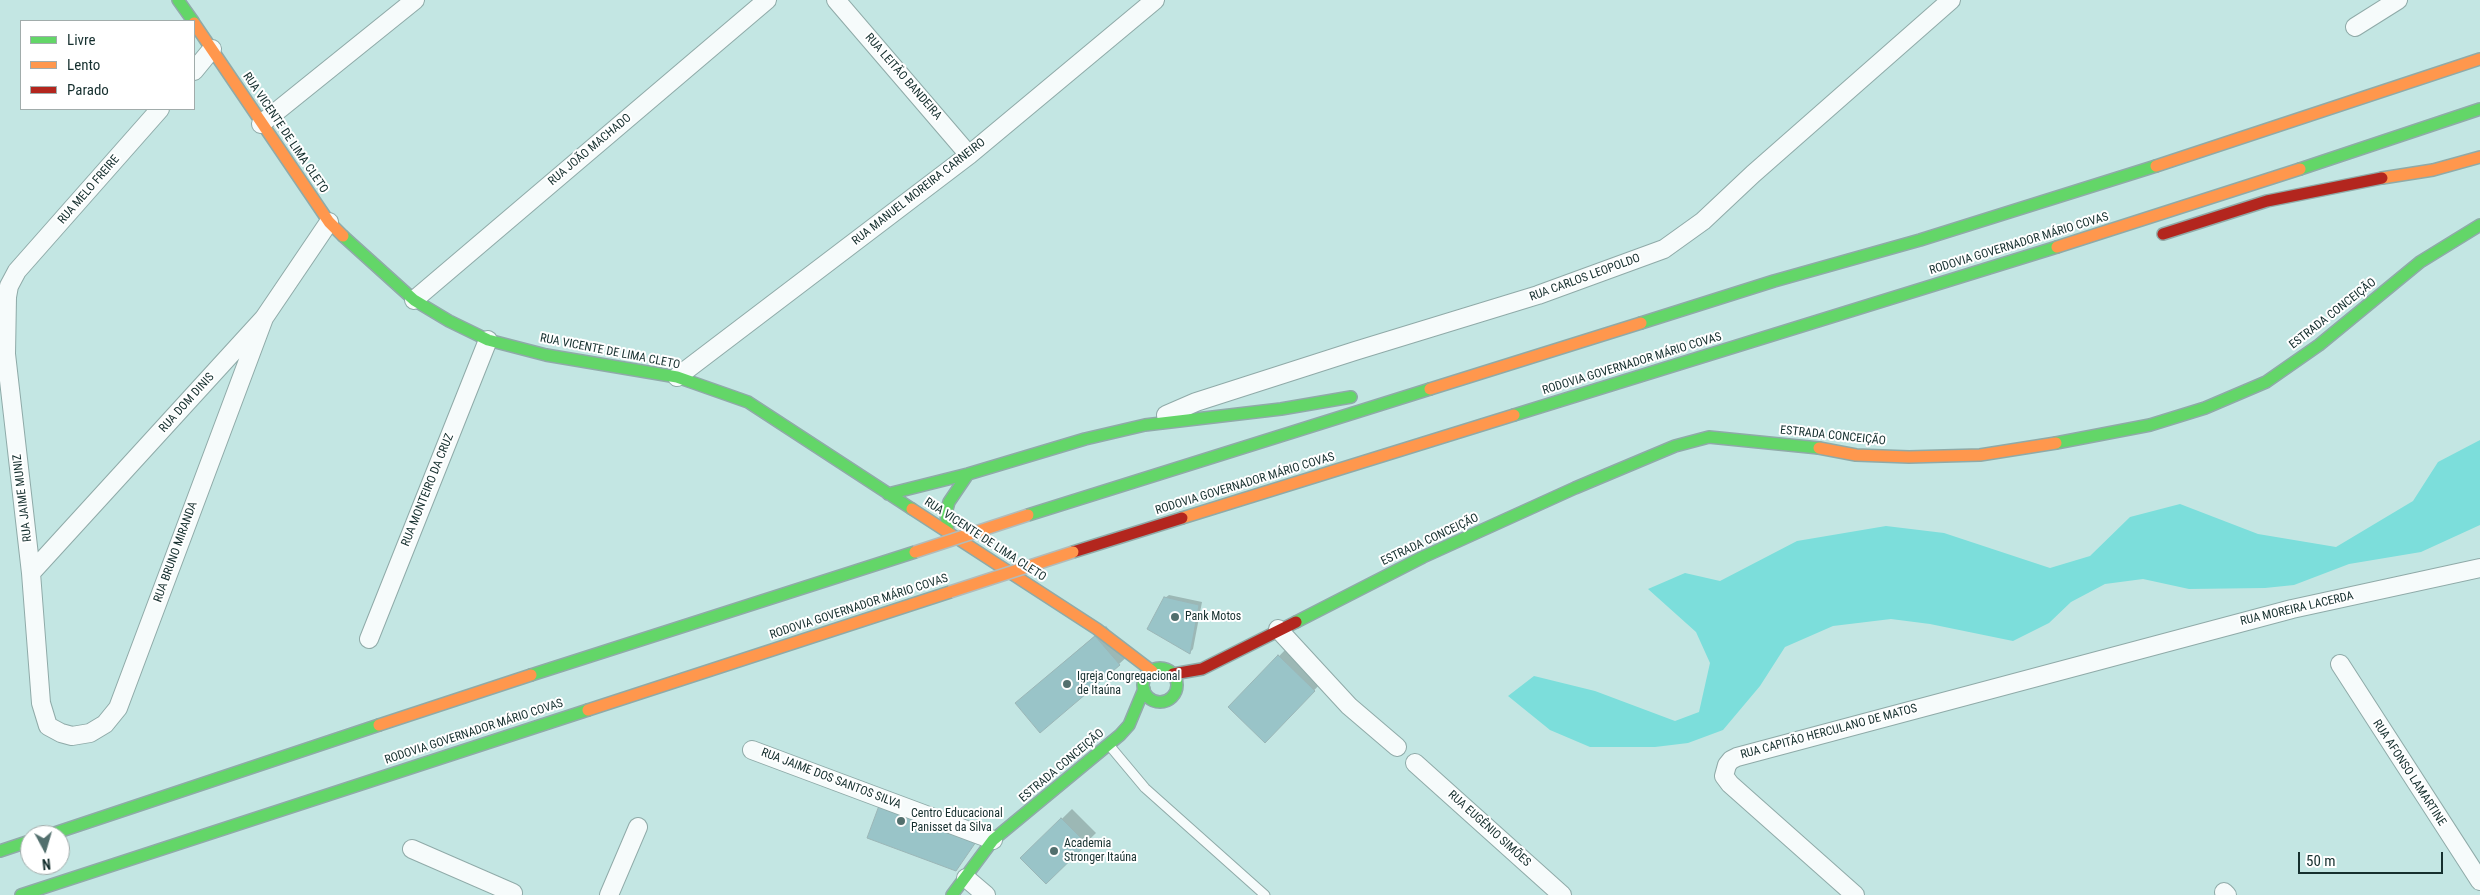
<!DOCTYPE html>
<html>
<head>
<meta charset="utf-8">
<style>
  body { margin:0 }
  #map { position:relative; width:2480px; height:895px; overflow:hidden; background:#c3e6e3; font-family:"Roboto Condensed",sans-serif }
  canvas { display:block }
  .legend { position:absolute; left:20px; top:20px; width:175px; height:90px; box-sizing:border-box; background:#fff; border:1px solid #a1acab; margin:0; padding:6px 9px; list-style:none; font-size:15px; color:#152f2e }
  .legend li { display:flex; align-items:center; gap:10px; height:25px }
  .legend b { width:25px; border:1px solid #a1acab }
  .north { position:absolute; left:20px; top:825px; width:50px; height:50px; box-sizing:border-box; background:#fff; border:1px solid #a1acab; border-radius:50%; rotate:174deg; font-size:14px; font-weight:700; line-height:20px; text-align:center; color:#152f2e }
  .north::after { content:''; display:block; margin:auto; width:18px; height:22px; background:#526f6d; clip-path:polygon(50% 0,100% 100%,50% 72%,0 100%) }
  .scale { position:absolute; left:2298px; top:852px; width:145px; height:22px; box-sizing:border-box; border:2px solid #152f2e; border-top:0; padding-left:6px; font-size:15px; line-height:18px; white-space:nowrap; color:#152f2e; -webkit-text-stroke:4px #fff; paint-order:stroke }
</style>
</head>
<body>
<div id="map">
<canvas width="2480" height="895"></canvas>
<ul class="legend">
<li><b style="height:6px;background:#63d668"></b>Livre</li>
<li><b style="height:6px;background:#ff974d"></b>Lento</li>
<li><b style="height:6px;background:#b3261e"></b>Parado</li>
</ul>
<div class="north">N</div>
<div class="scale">50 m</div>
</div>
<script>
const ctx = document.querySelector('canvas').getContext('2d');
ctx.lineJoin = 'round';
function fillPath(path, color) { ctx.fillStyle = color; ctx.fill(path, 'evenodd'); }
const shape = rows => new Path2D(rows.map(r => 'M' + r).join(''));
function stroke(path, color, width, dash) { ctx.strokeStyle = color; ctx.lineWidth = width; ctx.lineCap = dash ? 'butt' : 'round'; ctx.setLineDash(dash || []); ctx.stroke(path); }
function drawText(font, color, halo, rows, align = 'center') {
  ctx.font = font + ' "Roboto Condensed",sans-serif'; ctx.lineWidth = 4; ctx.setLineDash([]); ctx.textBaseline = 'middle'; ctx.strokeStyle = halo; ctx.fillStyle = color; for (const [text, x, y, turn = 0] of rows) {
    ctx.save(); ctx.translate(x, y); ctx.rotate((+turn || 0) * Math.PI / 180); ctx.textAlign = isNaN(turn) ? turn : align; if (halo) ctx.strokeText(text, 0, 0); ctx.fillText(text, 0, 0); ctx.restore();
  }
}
fillPath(shape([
  [2480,440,2480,525,2421,552,2349,564,2294,585,2265,588,2189,589,2143,579,2105,584,2071,602,2049,623,2013,641,1930,624,1891,619,1833,626,1785,647,1760,686,1723,730,1688,743,1655,747,1590,747,1550,730,1508,696,1534,676,1595,691,1675,721,1699,712,1710,663,1696,632,1648,589,1685,573,1720,581,1797,541,1886,526,1944,533,2050,568,2090,556,2130,517,2180,504,2258,534,2336,547,2413,501,2438,462]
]), '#7cdedb');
fillPath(shape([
  [1169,595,1202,602,1193,649,1190,652,1165,598],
  [1106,626,1130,654,1119,664,1016,703],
  [1290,645,1325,679,1265,741,1229,707],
  [1072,809,1096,833,1046,882,1022,858]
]), '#0003');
const building = shape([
  [1164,597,1199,605,1190,654,1147,629,1164,597],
  [1095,636,1120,665,1040,733,1015,703,1095,636],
  [1278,655,1315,691,1265,743,1228,707,1278,655],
  [880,803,978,839,956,871,867,838,880,803],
  [1061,818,1087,844,1046,884,1020,858,1061,818]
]);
fillPath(building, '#99c4c8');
stroke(building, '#9bb6b7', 1);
const lane = shape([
  [1109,745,1145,788,1265,895]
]);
const street = shape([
  [836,0,969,155],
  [2355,27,2398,0],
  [194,71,212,49],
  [160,109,17,271,9,286,7,297,6,354,31,573,41,703,48,726,61,733,72,736,90,733,105,724,118,708,264,318],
  [261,124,415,0],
  [414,300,767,0],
  [677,377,969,155,1155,0],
  [1166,415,1196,402,1355,351,1538,295,1664,249,1703,221,1753,174,1951,0],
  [31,573,264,318,329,222],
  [1278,629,1349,706,1397,747],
  [369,639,488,340],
  [2340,664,2480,881],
  [752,750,993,840],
  [1415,763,1562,895],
  [412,849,513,893],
  [966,878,986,895],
  [2224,892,2227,895],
  [609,895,638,827],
  [1855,895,1730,784,1724,776,1727,765,1731,760,1737,757,2292,609,2480,568]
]);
const fast = shape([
  [178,0,193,21],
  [2300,169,2480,109],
  [343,236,414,300,449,321,488,340,546,355,677,377,748,402,912,509],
  [1641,323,1774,281,1920,240,2156,166],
  [1514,415,2057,247],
  [2056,443,2150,425,2205,408,2266,382,2319,345,2420,262,2480,225],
  [888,494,968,474,1085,439,1145,425,1281,409,1351,397],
  [1028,515,1430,389],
  [948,532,946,513,949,502,968,474],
  [1296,622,1423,557,1575,488,1675,446,1709,437,1819,448],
  '1143 685a17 17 0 1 1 34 0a17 17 0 1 1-34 0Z',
  [531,675,915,552],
  [49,835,379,725],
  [0,851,30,841],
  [21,895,588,710],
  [952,895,993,840,1120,735,1129,725,1144,689]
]);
const slow = shape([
  [194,23,329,222,343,236],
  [2156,166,2480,59],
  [2382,178,2433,170,2480,157],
  [2057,247,2300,169],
  [1430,389,1641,323],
  [1819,448,1856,455,1909,457,1980,455,2056,443],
  [912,509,1097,629,1152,671],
  [1182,518,1514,415],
  [588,710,950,592],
  [379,725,531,675]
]);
const jam = shape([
  [2163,234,2267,201,2382,178],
  [1073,552,1182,518],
  [1173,674,1202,669,1296,622]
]);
stroke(lane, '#8faaa8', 11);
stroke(street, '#8faaa8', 20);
stroke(fast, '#8faaa8', 14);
stroke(slow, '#8faaa8', 14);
stroke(jam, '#8faaa8', 14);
stroke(lane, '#f6fbfb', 9);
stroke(street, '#f6fbfb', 18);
stroke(fast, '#63d668', 11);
stroke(slow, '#ff974d', 11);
stroke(jam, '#b3261e', 11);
const slowBridge = shape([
  [915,552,1028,515],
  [950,592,1073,552]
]);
stroke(slowBridge, '#b1bbba', 14, []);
stroke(slowBridge, '#ff974d', 11);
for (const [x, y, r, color] of [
  [1175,617,5,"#526f6d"],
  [1067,684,5,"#526f6d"],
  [901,821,5,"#526f6d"],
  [1054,851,5,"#526f6d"]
]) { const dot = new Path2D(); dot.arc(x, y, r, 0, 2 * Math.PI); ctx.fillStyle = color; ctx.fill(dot); stroke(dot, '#fff', 2); }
drawText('12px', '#152f2e', '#fff', [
  ["RUA LEITÃO BANDEIRA",903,77,49],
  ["RUA VICENTE DE LIMA CLETO",285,133,56],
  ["RUA JOÃO MACHADO",590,150,-40],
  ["RUA MELO FREIRE",89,190,-49],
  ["RUA MANUEL MOREIRA CARNEIRO",919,192,-38],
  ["RODOVIA GOVERNADOR MÁRIO COVAS",2019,244,-17],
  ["RUA CARLOS LEOPOLDO",1585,278,-20],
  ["ESTRADA CONCEIÇÃO",2333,314,-38],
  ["RUA VICENTE DE LIMA CLETO",610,352,11],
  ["RODOVIA GOVERNADOR MÁRIO COVAS",1632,364,-17],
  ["RUA DOM DINIS",187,403,-48],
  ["ESTRADA CONCEIÇÃO",1833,436,6],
  ["RODOVIA GOVERNADOR MÁRIO COVAS",1245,484,-17],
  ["RUA MONTEIRO DA CRUZ",428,490,-68],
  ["RUA JAIME MUNIZ",23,498,-97],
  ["RUA VICENTE DE LIMA CLETO",985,540,33],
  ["ESTRADA CONCEIÇÃO",1430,540,-25],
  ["RUA BRUNO MIRANDA",176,552,-70],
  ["RODOVIA GOVERNADOR MÁRIO COVAS",859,607,-18],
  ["RUA MOREIRA LACERDA",2297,609,-13],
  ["RODOVIA GOVERNADOR MÁRIO COVAS",474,732,-18],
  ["RUA CAPITÃO HERCULANO DE MATOS",1829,732,-15],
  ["ESTRADA CONCEIÇÃO",1062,766,-40],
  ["RUA AFONSO LAMARTINE",2409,773,57],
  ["RUA JAIME DOS SANTOS SILVA",831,779,21],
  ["RUA EUGÊNIO SIMÕES",1489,829,42]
]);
drawText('12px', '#152f2e', '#fff', [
  ["Pank Motos",1185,617],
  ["Igreja Congregacional",1077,677],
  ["de Itaúna",1077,691],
  ["Centro Educacional",911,814],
  ["Panisset da Silva",911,828],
  ["Academia",1064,844],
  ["Stronger Itaúna",1064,858]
], 'left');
</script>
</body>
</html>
